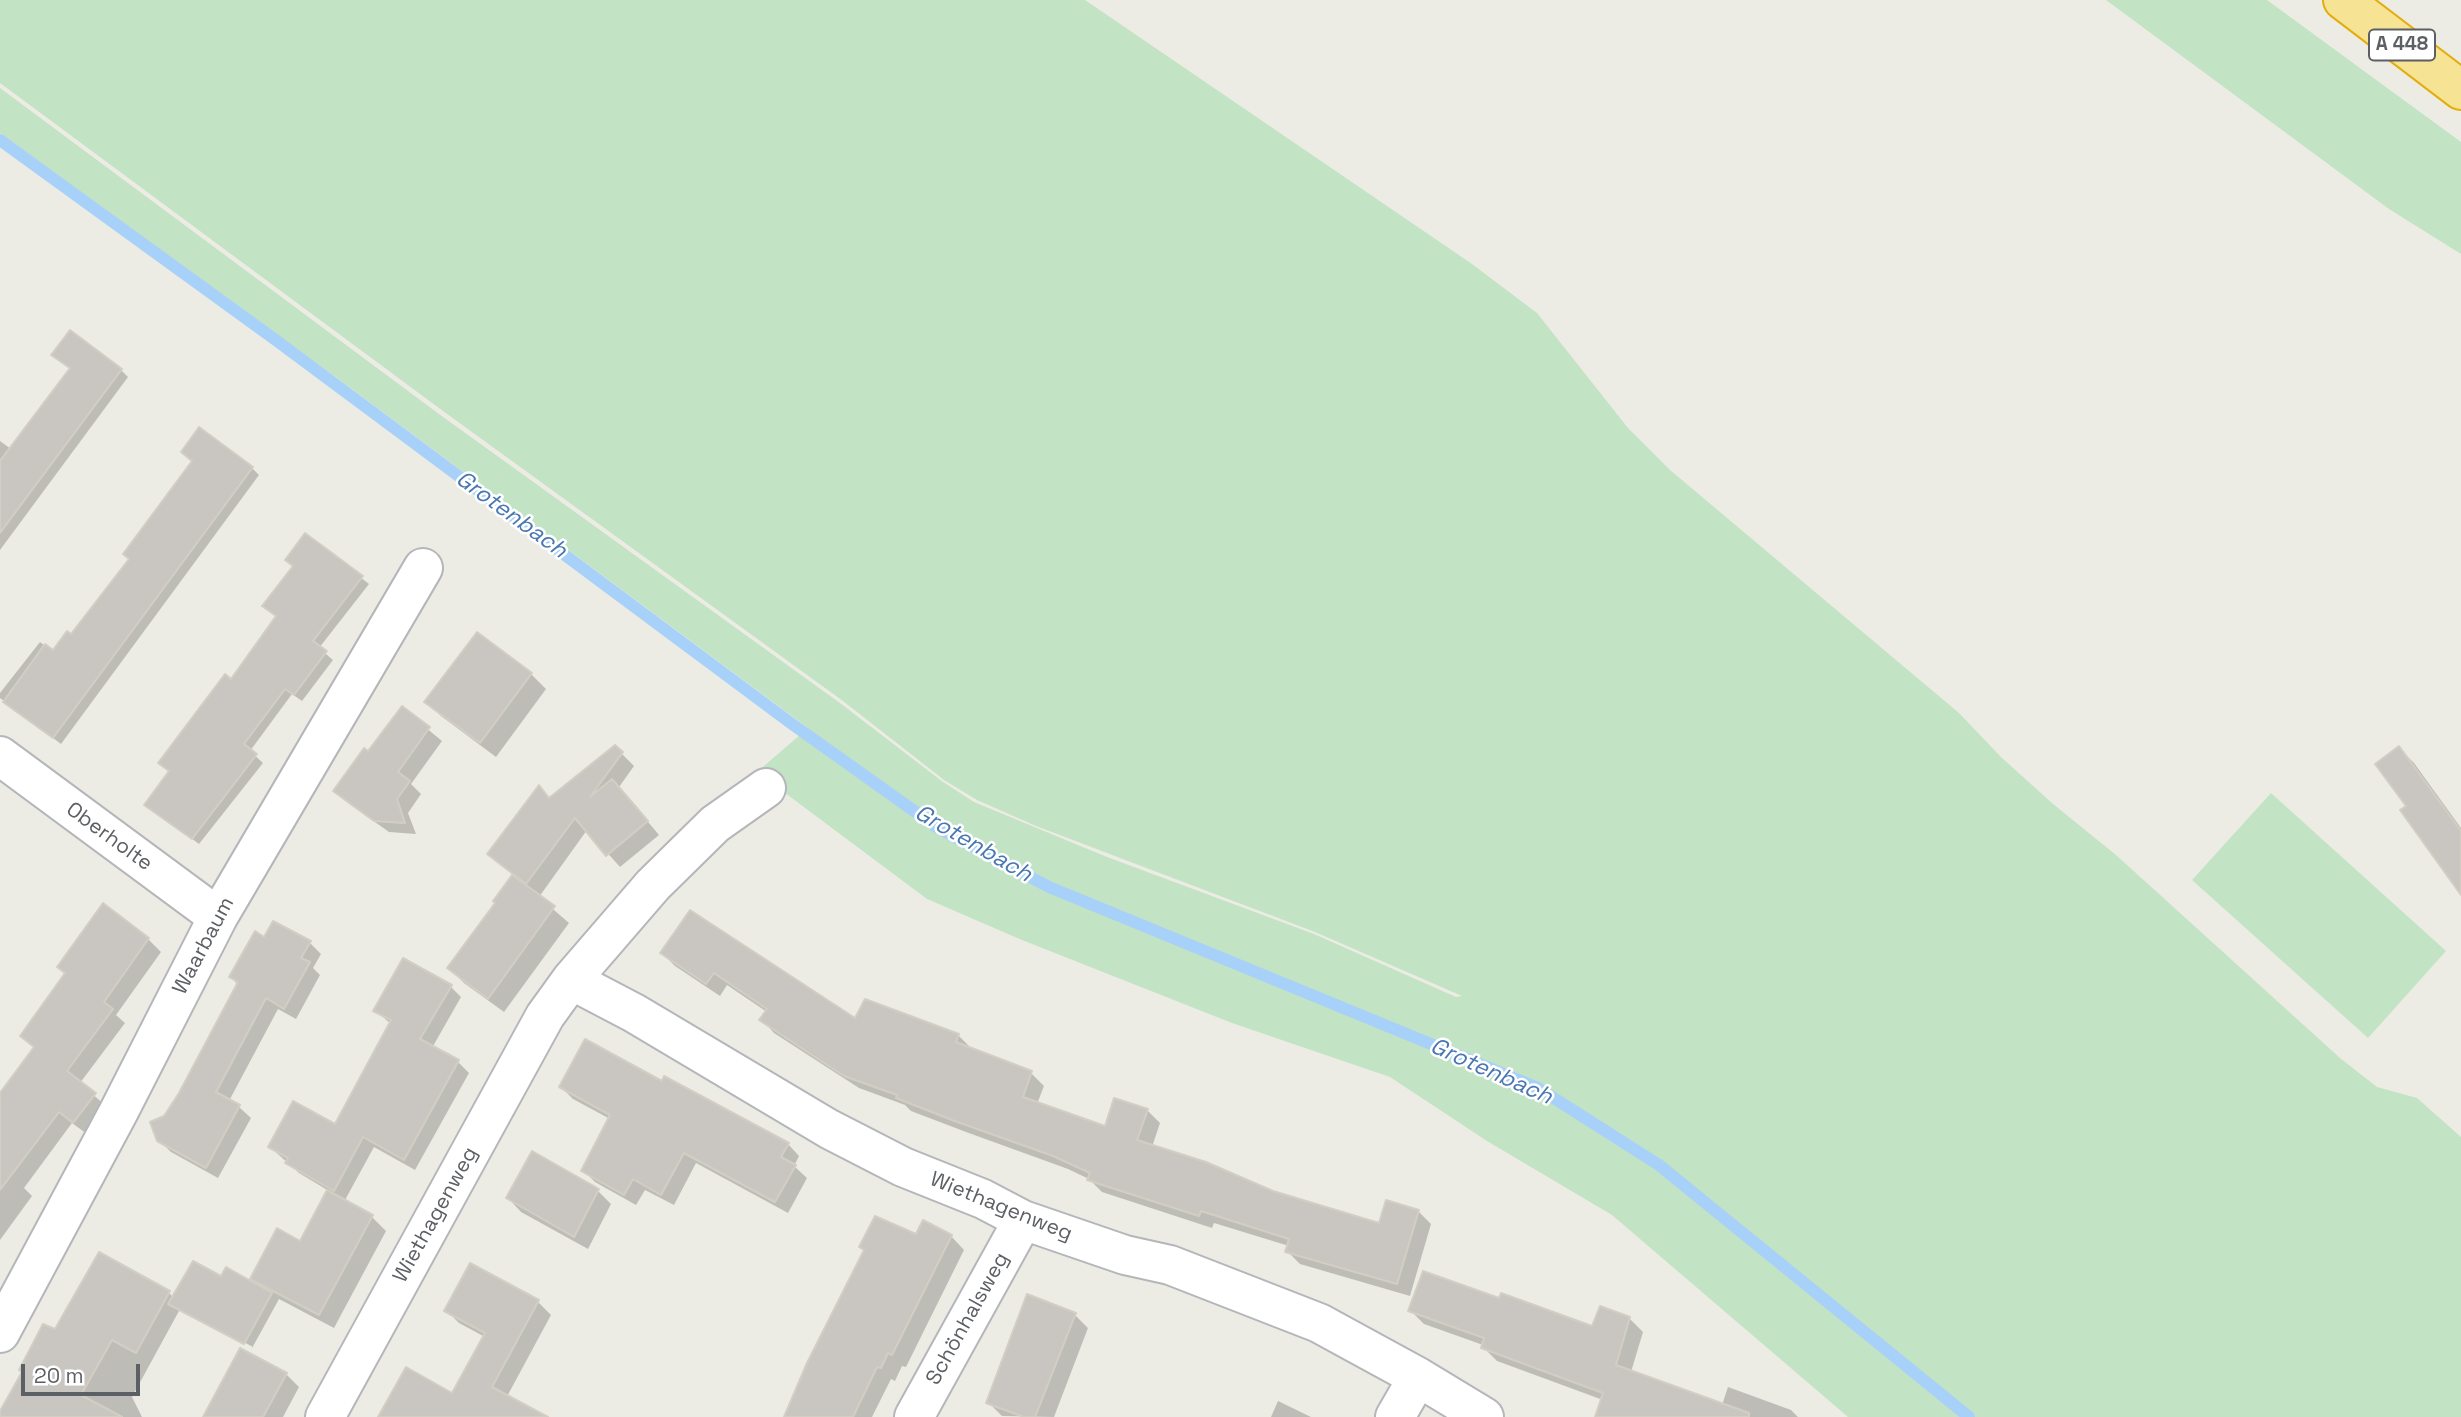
<!DOCTYPE html>
<html>
<head>
<meta charset="utf-8">
<style>
  body { margin:0 }
  #map { position:relative; width:2461px; height:1417px; overflow:hidden; background:#edece4; font-family:"Space Grotesk",sans-serif }
  canvas { display:block }
  .scale { position:absolute; left:21px; top:1364px; width:119px; height:32px; box-sizing:border-box; border:4px solid #5c5f64; border-top:0; padding-left:9px; font-size:21px; line-height:24px; white-space:nowrap; color:#5c5f64; -webkit-text-stroke:5px #fff; paint-order:stroke }
</style>
</head>
<body>
<div id="map">
<canvas width="2461" height="1417"></canvas>
<div class="scale">20 m</div>
</div>
<script>
const ctx = document.querySelector('canvas').getContext('2d');
ctx.lineJoin = 'round';
function fillPath(path, color) { ctx.fillStyle = color; ctx.fill(path, 'evenodd'); }
const shape = rows => new Path2D(rows.map(r => 'M' + r).join(''));
function stroke(path, color, width, dash) { ctx.strokeStyle = color; ctx.lineWidth = width; ctx.lineCap = dash ? 'butt' : 'round'; ctx.setLineDash(dash || []); ctx.stroke(path); }
function drawText(font, color, halo, rows, align = 'center') {
  ctx.font = font + ' "Space Grotesk",sans-serif'; ctx.lineWidth = 5; ctx.setLineDash([]); ctx.textBaseline = 'middle'; ctx.strokeStyle = halo; ctx.fillStyle = color; for (const [text, x, y, turn = 0] of rows) {
    ctx.save(); ctx.translate(x, y); ctx.rotate((+turn || 0) * Math.PI / 180); ctx.textAlign = isNaN(turn) ? turn : align; if (halo) ctx.strokeText(text, 0, 0); ctx.fillText(text, 0, 0); ctx.restore();
  }
}
fillPath(shape([
  [0,0,1085,0,1472,264,1537,313,1628,428,1670,470,1959,713,2001,757,2053,804,2116,855,2340,1058,2377,1087,2417,1098,2461,1137,2461,1417,1848,1417,1612,1215,1487,1141,1390,1077,1232,1023,1022,940,927,899,757,772,808,728,341,381,0,133,0,88,439,414,840,703,943,782,974,802,1107,857,1314,934,1456,997,1462,996,1315,932,1036,826,977,800,944,780,843,701,443,411,0,83],
  [2106,0,2267,0,2461,142,2461,254,2389,209],
  [2271,793,2446,951,2368,1038,2192,880]
]), '#c2e3c4');
fillPath(shape([
  [53,355,121,370,128,377,0,550,0,441,11,449,71,370],
  [252,468,259,475,61,744,0,698,0,693,40,642,53,652,72,637,131,559],
  [306,535,369,584,319,648,333,660,302,701,292,694,250,751,263,763,199,844,146,805,277,617],
  [531,674,546,689,496,757,441,716,426,701],
  [402,708,442,741,411,784,421,794,408,813,416,834,389,832,348,803,335,791,369,753],
  [615,747,634,766,619,787,659,835,620,867,587,830,539,897,569,923,504,1012,464,983,449,968,497,903,496,901,514,875,490,854,539,787,550,799],
  [2399,748,2414,763,2461,828,2461,889,2408,806],
  [104,906,148,939,161,952,116,1015,125,1023,80,1083,107,1107,87,1134,72,1123,24,1188,32,1196,0,1240,0,1095,35,1049,22,1036,66,974,59,967],
  [310,943,321,954,313,968,320,975,296,1019,278,1009,229,1101,239,1107,251,1118,218,1178,171,1152,159,1140,165,1118,238,985,231,977],
  [662,953,855,1020,958,1035,971,1048,1031,1073,1044,1086,1037,1104,1106,1128,1147,1110,1160,1123,1152,1147,1273,1192,1381,1225,1418,1211,1431,1224,1410,1296,1300,1264,1287,1251,1289,1246,1214,1223,1212,1228,1102,1192,1089,1179,1068,1169,966,1132,911,1111,905,1105,859,1088,774,1033,762,1020,767,1012,727,985,720,996,675,966],
  [450,986,461,997,432,1048,458,1062,469,1073,415,1170,374,1147,345,1200,372,1217,386,1231,334,1328,279,1299,251,1350,253,1347,179,1308,179,1311,132,1397,142,1417,0,1417,55,1332,169,1293,174,1298,221,1278,261,1288,252,1278,301,1243,329,1191,299,1173,270,1147,336,1127,391,1024,375,1010],
  [662,1083,788,1144,799,1156,794,1166,807,1178,788,1213,696,1163,674,1205,645,1190,636,1205,595,1182,583,1170,610,1119,573,1099,561,1087],
  [598,1191,611,1204,588,1249,521,1212,508,1198],
  [951,1236,964,1250,906,1367,902,1366,895,1381,891,1379,872,1417,786,1417,917,1237],
  [1500,1301,1593,1329,1629,1318,1643,1332,1631,1372,1722,1405,1728,1387,1791,1410,1798,1417,1597,1417,1603,1400,1497,1361,1483,1347,1483,1345,1424,1324,1410,1310],
  [538,1302,551,1315,497,1415,471,1400,485,1337,459,1323,446,1310],
  [1075,1315,1088,1328,1054,1417,1002,1416,988,1402],
  [286,1374,299,1387,283,1417,205,1417],
  [1278,1401,1311,1417,1271,1417]
]), '#0003');
stroke(shape([
  [0,140,277,341,792,724,938,828,1049,887,1538,1088,1659,1165,1969,1417]
]), '#a8d1f9', 12);
const building = shape([
  [70,330,122,369,0,533,0,461,70,368,51,355,70,330],
  [199,427,253,467,53,738,3,702,45,644,53,650,67,631,71,634,129,559,123,554,192,461,181,452,199,427],
  [305,533,363,576,313,641,327,651,294,695,285,689,244,744,257,754,192,839,144,805,169,771,158,763,225,674,231,679,276,616,262,606,293,566,285,560,305,533],
  [477,632,532,673,480,743,424,702,477,632],
  [402,706,430,727,398,772,410,781,397,799,405,823,374,821,333,791,364,748,368,751,402,706],
  [615,745,623,752,590,797,612,779,648,821,606,856,575,818,526,884,487,854,539,785,549,798,615,745],
  [2399,746,2461,831,2461,895,2400,810,2406,806,2375,764,2399,746],
  [512,875,555,906,488,999,447,968,495,903,493,901,512,875],
  [103,903,149,938,104,1002,113,1009,67,1071,96,1093,73,1123,59,1112,0,1190,0,1093,34,1047,20,1036,65,973,57,967,103,903],
  [690,910,855,1018,865,999,959,1034,956,1042,1032,1071,1023,1097,1105,1126,1114,1098,1148,1109,1137,1140,1206,1162,1273,1191,1379,1223,1386,1200,1419,1210,1397,1284,1285,1252,1289,1239,1201,1211,1199,1216,1087,1180,1090,1173,1053,1156,952,1120,896,1098,897,1095,844,1076,759,1020,767,1009,714,973,706,984,660,953,690,910],
  [273,921,311,941,301,958,310,962,284,1009,266,998,216,1092,240,1105,206,1168,157,1141,150,1122,164,1116,179,1093,238,982,229,977,255,931,264,937,273,921],
  [403,958,452,985,420,1039,459,1060,404,1160,363,1137,334,1191,285,1163,288,1158,268,1147,293,1101,335,1124,391,1020,373,1011,403,958],
  [585,1039,662,1081,664,1076,789,1143,781,1157,796,1165,775,1202,684,1153,661,1195,633,1179,624,1195,581,1171,610,1115,559,1087,585,1039],
  [532,1151,599,1189,574,1237,506,1198,532,1151],
  [327,1190,373,1215,319,1315,250,1279,277,1228,300,1241,327,1190],
  [875,1216,916,1234,923,1220,952,1235,892,1355,888,1353,881,1368,877,1367,853,1417,784,1417,807,1363,864,1250,859,1247,875,1216],
  [99,1252,170,1291,136,1353,112,1340,81,1395,122,1417,0,1417,0,1411,22,1372,19,1370,43,1324,55,1329,99,1252],
  [193,1261,221,1276,226,1267,272,1293,244,1344,168,1304,193,1261],
  [470,1263,539,1300,492,1387,548,1417,378,1417,406,1367,452,1393,485,1333,444,1311,470,1263],
  [1423,1271,1499,1298,1501,1293,1592,1326,1600,1306,1630,1317,1616,1365,1749,1413,1749,1417,1595,1417,1603,1393,1481,1348,1484,1338,1408,1311,1423,1271],
  [1027,1294,1076,1313,1035,1417,1024,1417,986,1403,1027,1294],
  [240,1348,287,1373,263,1417,203,1417,240,1348]
]);
fillPath(building, '#c9c6c1');
stroke(building, '#d2cec3', 2);
const street = shape([
  [0,756,218,917],
  [571,980,634,1013,829,1129,903,1167,983,1199,1023,1220,1125,1255,1170,1265,1319,1323,1418,1377,1484,1417],
  [0,1333,119,1111,218,917,423,568],
  [325,1417,545,1016,571,980,653,885,715,824,766,788],
  [914,1417,1023,1220],
  [1395,1417,1418,1377]
]);
const highway = shape([
  [2343,0,2461,90]
]);
stroke(street, '#b4b6ba', 42);
stroke(highway, '#e2ad0f', 42);
stroke(street, '#fff', 38);
stroke(highway, '#f6e393', 38);
for (const [x, y, w] of [
  [2402,45,66]
]) { const box = new Path2D(); box.roundRect(x - w / 2, y - 15.5, w, 31, 5); ctx.fillStyle = '#fff'; ctx.fill(box); stroke(box, '#5c5f64', 2); }
drawText('bold 19px', '#5c5f64', null, [
  ["A 448",2402,45]
]);
drawText('21px', '#5c5f64', '#fff', [
  ["Oberholte",109,837,36],
  ["Waarbaum",204,946,-62],
  ["Wiethagenweg",1001,1207,22],
  ["Wiethagenweg",436,1215,-61],
  ["Schönhalsweg",968,1319,-61]
]);
drawText('italic 23px', '#4977b2', '#fff', [
  ["Grotenbach",511,515,36],
  ["Grotenbach",973,844,30],
  ["Grotenbach",1491,1072,24]
]);
</script>
</body>
</html>
